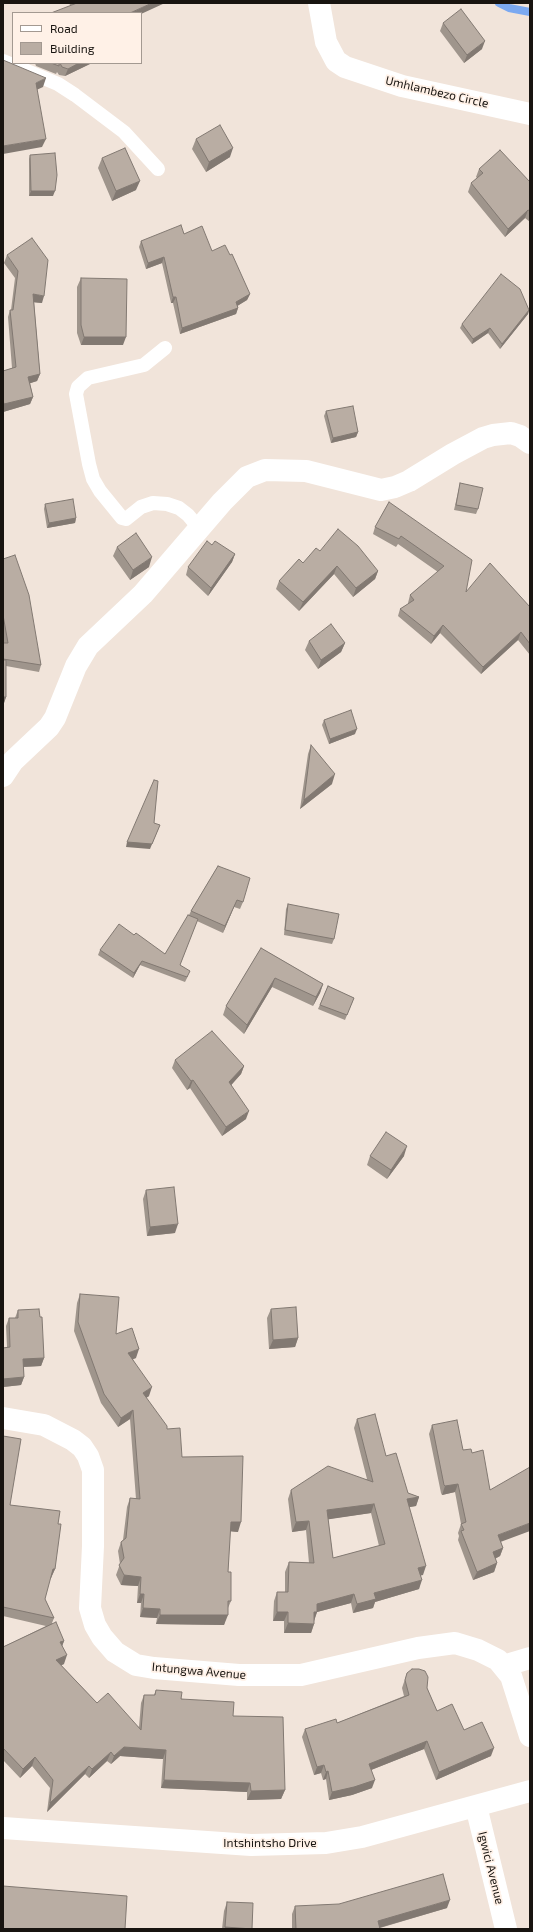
<!DOCTYPE html>
<html>
<head>
<meta charset="utf-8">
<style>
  body { margin:0 }
  #map { position:relative; width:533px; height:1932px; overflow:hidden; background:#f1e4da; font-family:"Exo 2",sans-serif }
  canvas { display:block }
  .frame { position:absolute; inset:0; border:4px solid #181410; pointer-events:none }
  .legend { position:absolute; left:12px; top:12px; width:130px; height:52px; box-sizing:border-box; background:#fff1e7; border:1px solid #a39991; margin:0; padding:5px 7px; list-style:none; font-size:12px; color:#181410 }
  .legend li { display:flex; align-items:center; gap:8px; height:20px }
  .legend b { width:20px; border:1px solid #a39991 }
</style>
</head>
<body>
<div id="map">
<canvas width="533" height="1932"></canvas>
<div class="frame"></div>
<ul class="legend">
<li><b style="height:5px;background:#fff"></b>Road</li>
<li><b style="height:11px;background:#b9ada3"></b>Building</li>
</ul>
</div>
<script>
const ctx = document.querySelector('canvas').getContext('2d');
ctx.lineJoin = 'round';
const shape = rows => new Path2D(rows.map(r => 'M' + r).join(''));
function stroke(path, color, width, dash) { ctx.strokeStyle = color; ctx.lineWidth = width; ctx.lineCap = dash ? 'butt' : 'round'; ctx.setLineDash(dash || []); ctx.stroke(path); }
function fillPath(path, color) { ctx.fillStyle = color; ctx.fill(path, 'evenodd'); }
function drawText(font, color, halo, rows, align = 'center') {
  ctx.font = font + ' "Exo 2",sans-serif'; ctx.lineWidth = 3.5; ctx.setLineDash([]); ctx.textBaseline = 'middle'; ctx.strokeStyle = halo; ctx.fillStyle = color; for (const [text, x, y, turn = 0] of rows) {
    ctx.save(); ctx.translate(x, y); ctx.rotate((+turn || 0) * Math.PI / 180); ctx.textAlign = isNaN(turn) ? turn : align; if (halo) ctx.strokeText(text, 0, 0); ctx.fillText(text, 0, 0); ctx.restore();
  }
}
stroke(shape([
  [499,3,509,8,530,12]
]), '#7ba9f1', 8);
stroke(shape([
  [3,61,58,84,75,95,124,132,158,169],
  [165,348,144,365,88,378,78,387,76,394,89,464,93,479,100,491,122,518,126,519,141,507,153,503,167,504,179,508,188,515,199,528]
]), '#fff', 14);
stroke(shape([
  [319,3,326,42,336,61,345,67,402,86,530,114],
  [3,776,13,761,49,727,55,718,76,666,88,646,143,594,222,502,247,477,265,470,306,471,381,490,395,487,409,481,453,454,483,438,493,435,511,433,520,436,530,443],
  [3,1418,44,1425,73,1440,82,1447,88,1456,93,1470,93,1546,90,1608,95,1625,102,1637,115,1652,136,1665,154,1668,239,1675,301,1675,418,1648,455,1643,478,1650,498,1660,511,1676,530,1736],
  [503,1666,530,1658],
  [476,1806,506,1929],
  [3,1828,251,1845,326,1843,362,1837,530,1791]
]), '#fff', 22);
fillPath(shape([
  [69,3,165,3,71,5,70,5],
  [443,23,482,49,464,63,440,31],
  [35,63,92,63,65,76,59,75,57,72,56,74,36,66],
  [196,139,230,157,206,172,192,149],
  [30,155,53,196,29,196,29,159],
  [102,158,136,190,112,201,98,168],
  [479,169,530,182,530,222,525,218,505,237,468,192,471,183,477,178,476,177],
  [184,234,212,251,250,294,247,300,237,306,238,308,236,314,180,334,173,303,171,303,162,263,146,269,139,247,141,241],
  [7,255,42,303,34,302,40,374,37,381,30,383,33,397,30,404,3,412,3,371,12,368,8,317,10,310,11,310,15,278,4,263],
  [81,278,123,345,81,345,77,333,77,287],
  [529,310,528,314,500,349,488,333,472,344,460,328,462,324],
  [326,411,358,432,356,437,331,443,324,416],
  [460,483,478,509,476,514,454,510,459,488],
  [389,502,466,592,530,607,530,655,518,640,481,674,440,633,431,644,398,616,400,609,408,604,408,603,410,595,438,572,398,544,396,547,373,534,375,527],
  [45,504,76,518,75,523,47,528,44,509],
  [212,545,235,554,232,562,208,596,186,575,188,567],
  [117,547,149,567,130,580,113,556],
  [320,551,378,571,375,579,353,597,334,574,299,611,276,589,279,581,303,563],
  [3,559,41,665,39,672,6,666,6,697,3,706,3,643,4,643,3,635],
  [309,641,345,643,341,652,318,669,305,650],
  [324,720,355,734,329,744,322,725],
  [311,745,332,784,300,809,308,754],
  [218,866,243,902,240,909,234,907,223,933,197,921,180,965,188,976,185,982,140,965,133,978,98,955,100,950,134,935,165,954,189,915,191,911],
  [288,904,334,939,332,944,284,935,286,909],
  [261,948,323,984,320,993,313,1006,272,987,244,1034,223,1015,226,1006],
  [328,986,354,998,345,1020,318,1009],
  [175,1060,244,1066,241,1074,231,1085,246,1119,222,1136,190,1088,187,1090,172,1068],
  [370,1156,404,1156,387,1179,367,1165],
  [146,1190,175,1233,147,1236,143,1199],
  [80,1294,116,1334,136,1358,133,1359,149,1396,146,1398,167,1429,182,1457,238,1532,230,1531,228,1572,231,1601,228,1608,224,1625,156,1624,157,1618,140,1617,141,1603,137,1603,138,1586,121,1585,116,1575,120,1564,118,1551,121,1542,123,1540,127,1507,130,1498,136,1499,130,1419,118,1427,101,1403,74,1331,77,1303],
  [271,1309,298,1338,295,1347,269,1349,267,1318],
  [18,1310,40,1317,44,1358,41,1366,24,1367,24,1377,21,1385,3,1387,3,1348,7,1347,6,1326,9,1318,15,1318],
  [357,1419,386,1456,408,1493,419,1497,416,1506,409,1507,423,1575,421,1575,419,1589,375,1602,373,1608,353,1613,351,1603,317,1612,314,1621,314,1624,311,1633,284,1633,284,1621,273,1621,274,1601,277,1592,285,1592,285,1572,289,1562,309,1563,306,1530,292,1532,288,1499,291,1490,367,1479,354,1428],
  [371,1513,379,1546,333,1558,328,1519],
  [432,1425,463,1450,472,1453,490,1490,501,1542,503,1548,500,1556,495,1559,497,1563,494,1572,473,1580,458,1540,459,1536,458,1533,461,1524,455,1492,442,1495,441,1493,429,1434],
  [3,1436,10,1505,58,1524,55,1569,51,1578,50,1578,45,1599,54,1618,52,1623,64,1641,62,1646,64,1664,61,1665,97,1703,139,1727,141,1703,144,1695,154,1695,156,1690,233,1716,285,1790,281,1799,247,1800,247,1792,161,1788,163,1759,120,1756,111,1764,107,1761,89,1778,85,1774,47,1812,50,1788,32,1766,20,1778,3,1760,3,1647,46,1626,3,1616],
  [407,1673,427,1688,437,1711,464,1730,491,1756,436,1780,424,1749,371,1770,372,1788,352,1795,329,1800,326,1779,323,1780,321,1773,314,1775,302,1737,305,1729,337,1723,404,1696,402,1688],
  [227,1902,252,1929,222,1929,224,1911],
  [295,1906,447,1908,380,1928,380,1929,292,1929,292,1914]
]), '#9f958c');
fillPath(shape([
  [152,3,165,3,141,14,141,13,130,13],
  [485,41,482,49,464,63,467,55],
  [79,63,92,63,65,76,68,69],
  [46,78,43,87,32,92,36,83],
  [46,139,42,147,3,154,3,146],
  [233,148,230,157,206,172,209,162],
  [140,181,136,190,112,201,116,191],
  [31,191,55,191,53,196,29,196],
  [528,210,525,218,505,237,508,229],
  [164,257,162,263,146,269,148,263],
  [33,294,44,296,42,303,30,302],
  [250,294,247,300,234,308,236,302],
  [173,297,176,297,173,303,171,303],
  [238,308,236,314,180,334,182,328],
  [529,310,528,314,500,349,502,344],
  [490,328,488,333,472,344,473,339],
  [84,337,126,337,123,345,81,345],
  [40,374,37,381,25,385,28,377],
  [33,397,30,404,3,412,3,408,4,404],
  [358,432,356,437,331,443,333,438],
  [76,518,75,523,47,528,49,523],
  [235,554,232,562,208,596,211,588],
  [152,557,149,567,130,580,133,570],
  [337,566,334,574,299,611,303,602],
  [378,571,375,579,353,597,356,588],
  [443,625,440,633,431,644,434,636],
  [521,632,518,640,481,674,483,667],
  [345,643,341,652,318,669,321,660],
  [3,697,6,697,3,706],
  [357,729,355,734,329,744,330,739],
  [335,774,332,784,300,809,304,800],
  [160,825,150,849,126,847,127,842],
  [237,900,234,907,223,933,225,926],
  [142,961,140,965,133,978,134,973],
  [275,978,272,987,244,1034,247,1025],
  [323,984,320,993,313,1006,316,997],
  [244,1066,241,1074,226,1091,229,1082],
  [193,1080,190,1088,187,1090,191,1081],
  [249,1111,246,1119,222,1136,226,1127],
  [407,1146,404,1156,387,1179,391,1170],
  [178,1224,175,1233,147,1236,150,1227],
  [298,1338,295,1347,269,1349,273,1340],
  [139,1349,136,1358,125,1362,128,1353],
  [44,1358,41,1366,20,1367,23,1359],
  [24,1377,21,1385,3,1387,3,1379],
  [152,1387,149,1396,139,1403,143,1393],
  [133,1410,130,1419,118,1427,121,1418],
  [458,1484,455,1492,442,1495,445,1486],
  [419,1497,416,1506,404,1508,407,1499],
  [374,1504,371,1513,324,1520,327,1510],
  [309,1521,306,1530,292,1532,296,1522],
  [231,1522,241,1522,238,1532,227,1531],
  [530,1523,530,1531,495,1544,498,1535],
  [503,1548,500,1556,490,1561,493,1552],
  [497,1563,494,1572,473,1580,477,1572],
  [426,1566,423,1575,415,1577,418,1568],
  [53,1569,55,1569,51,1578,49,1578],
  [124,1575,141,1577,138,1586,121,1585],
  [422,1580,419,1589,375,1602,373,1608,353,1613,357,1604,374,1593],
  [140,1594,144,1594,141,1603,137,1603],
  [354,1594,351,1603,317,1612,314,1621,311,1621,317,1604],
  [143,1608,160,1609,157,1618,140,1617],
  [277,1612,288,1612,284,1621,273,1621],
  [160,1615,228,1615,224,1625,156,1624],
  [288,1623,314,1624,311,1633,284,1633],
  [64,1641,61,1649,60,1642],
  [67,1655,64,1664,53,1669,56,1660],
  [427,1741,424,1749,366,1772,369,1764],
  [124,1747,166,1750,163,1759,120,1756,111,1764,114,1756],
  [494,1748,491,1756,436,1780,439,1772],
  [111,1752,107,1761,89,1778,92,1769],
  [35,1757,32,1766,20,1778,23,1769],
  [324,1765,321,1773,314,1775,317,1767],
  [89,1766,85,1774,47,1812,50,1803],
  [328,1771,326,1779,323,1780,326,1772],
  [164,1780,250,1783,247,1792,161,1788],
  [375,1780,372,1788,352,1795,329,1800,332,1792],
  [285,1790,281,1799,247,1800,251,1791],
  [450,1900,447,1908,375,1929,378,1921],
  [225,1927,252,1929,225,1929]
]), '#827972');
const building = shape([
  [77,3,152,3,130,13,51,13,77,3],
  [461,9,485,41,467,55,443,23,461,9],
  [3,60,46,78,36,83,46,139,3,146,3,60],
  [51,63,59,63,59,66,51,63],
  [60,63,79,63,68,69,62,67,60,63],
  [220,125,233,148,209,162,196,139,220,125],
  [125,148,140,181,116,191,102,158,125,148],
  [500,150,530,182,530,211,528,210,508,229,471,183,483,173,479,169,500,150],
  [55,153,57,175,55,191,31,191,30,155,55,153],
  [181,225,184,234,202,226,212,251,225,245,230,255,232,254,250,294,236,302,238,308,182,328,176,297,173,297,164,257,148,263,141,241,181,225],
  [32,238,48,260,44,296,33,294,40,374,28,377,33,397,4,404,3,400,3,371,16,367,10,310,13,310,18,271,7,255,32,238],
  [501,274,520,289,529,310,502,344,490,328,473,339,462,324,501,274],
  [81,278,127,279,126,337,84,337,81,325,81,278],
  [353,406,358,432,333,438,326,411,353,406],
  [460,483,483,488,478,509,456,505,460,483],
  [73,499,76,518,49,523,45,504,73,499],
  [389,502,472,560,466,592,490,563,530,607,530,644,521,632,483,667,443,625,434,636,400,609,414,600,410,595,444,566,401,536,399,539,375,527,389,502],
  [338,529,358,546,378,571,356,588,337,566,303,602,279,581,299,559,303,563,316,548,320,551,338,529],
  [136,533,152,557,133,570,117,547,136,533],
  [207,541,212,545,215,541,235,554,211,588,188,567,207,541],
  [15,555,29,595,41,665,3,659,3,643,8,643,3,615,3,559,15,555],
  [331,624,345,643,321,660,309,641,331,624],
  [3,660,6,660,6,697,3,697,3,660],
  [351,710,357,729,330,739,324,720,351,710],
  [311,745,335,774,304,800,311,745],
  [154,780,158,781,154,823,160,825,152,844,127,842,154,780],
  [218,866,250,878,243,902,237,900,225,926,191,911,218,866],
  [288,904,339,914,334,939,285,930,288,904],
  [188,915,198,919,180,965,190,971,187,977,142,961,134,973,100,950,119,924,134,935,136,933,165,954,188,915],
  [261,948,323,984,316,997,275,978,247,1025,226,1006,261,948],
  [328,986,354,998,347,1015,320,1005,328,986],
  [212,1031,244,1066,229,1082,249,1111,226,1127,193,1080,191,1081,175,1060,212,1031],
  [386,1132,407,1146,391,1170,370,1156,386,1132],
  [174,1187,178,1224,150,1227,146,1190,174,1187],
  [80,1294,119,1297,116,1334,132,1328,139,1349,128,1353,152,1387,143,1393,167,1426,167,1429,180,1428,182,1457,243,1456,241,1522,231,1522,228,1572,231,1572,231,1601,228,1601,228,1615,160,1615,160,1609,143,1608,144,1594,140,1594,141,1577,124,1575,119,1565,124,1558,121,1542,126,1538,130,1498,140,1499,133,1410,121,1418,104,1394,78,1322,80,1294],
  [296,1307,298,1338,273,1340,271,1309,296,1307],
  [39,1309,40,1317,42,1317,44,1358,23,1359,24,1377,3,1379,3,1348,10,1347,9,1318,18,1318,18,1310,39,1309],
  [375,1414,386,1456,396,1453,408,1493,419,1497,407,1499,426,1566,418,1568,422,1580,374,1593,376,1599,357,1604,354,1594,317,1604,317,1612,314,1612,314,1624,288,1623,288,1612,277,1612,277,1592,288,1592,289,1562,314,1563,309,1521,296,1522,291,1490,328,1466,373,1482,357,1419,375,1414],
  [374,1504,385,1544,333,1558,327,1510,374,1504],
  [457,1420,463,1450,471,1449,472,1453,483,1450,490,1490,530,1467,530,1523,498,1535,503,1548,493,1552,497,1563,477,1572,461,1531,464,1530,461,1524,466,1522,458,1484,445,1486,444,1485,432,1425,457,1420],
  [3,1436,21,1439,10,1505,60,1511,58,1524,61,1524,55,1569,53,1569,45,1599,54,1618,3,1607,3,1436],
  [56,1622,64,1641,60,1642,67,1655,56,1660,97,1703,108,1693,141,1730,144,1695,155,1695,156,1690,182,1692,181,1699,234,1702,233,1716,283,1717,285,1790,251,1791,250,1783,164,1780,166,1750,124,1747,114,1756,111,1752,92,1769,89,1766,50,1803,53,1780,35,1757,23,1769,3,1748,3,1647,56,1622],
  [412,1669,419,1669,425,1671,428,1677,427,1688,437,1711,452,1704,464,1730,482,1722,494,1748,439,1772,427,1741,369,1764,375,1780,354,1787,332,1792,328,1771,326,1772,324,1765,317,1767,305,1729,336,1719,337,1723,409,1695,405,1680,407,1673,412,1669],
  [443,1874,450,1900,378,1921,380,1929,296,1929,295,1906,339,1904,443,1874],
  [3,1886,127,1896,125,1929,3,1929,3,1886],
  [227,1902,253,1903,252,1929,225,1927,227,1902]
]);
fillPath(building, '#b9ada3');
stroke(building, '#827972', 1);
drawText('12px', '#181410', '#fff1e7', [
  ["Umhlambezo Circle",437,92,13],
  ["Intungwa Avenue",199,1671,5],
  ["Intshintsho Drive",270,1843],
  ["Igwici Avenue",491,1868,76]
]);
</script>
</body>
</html>
